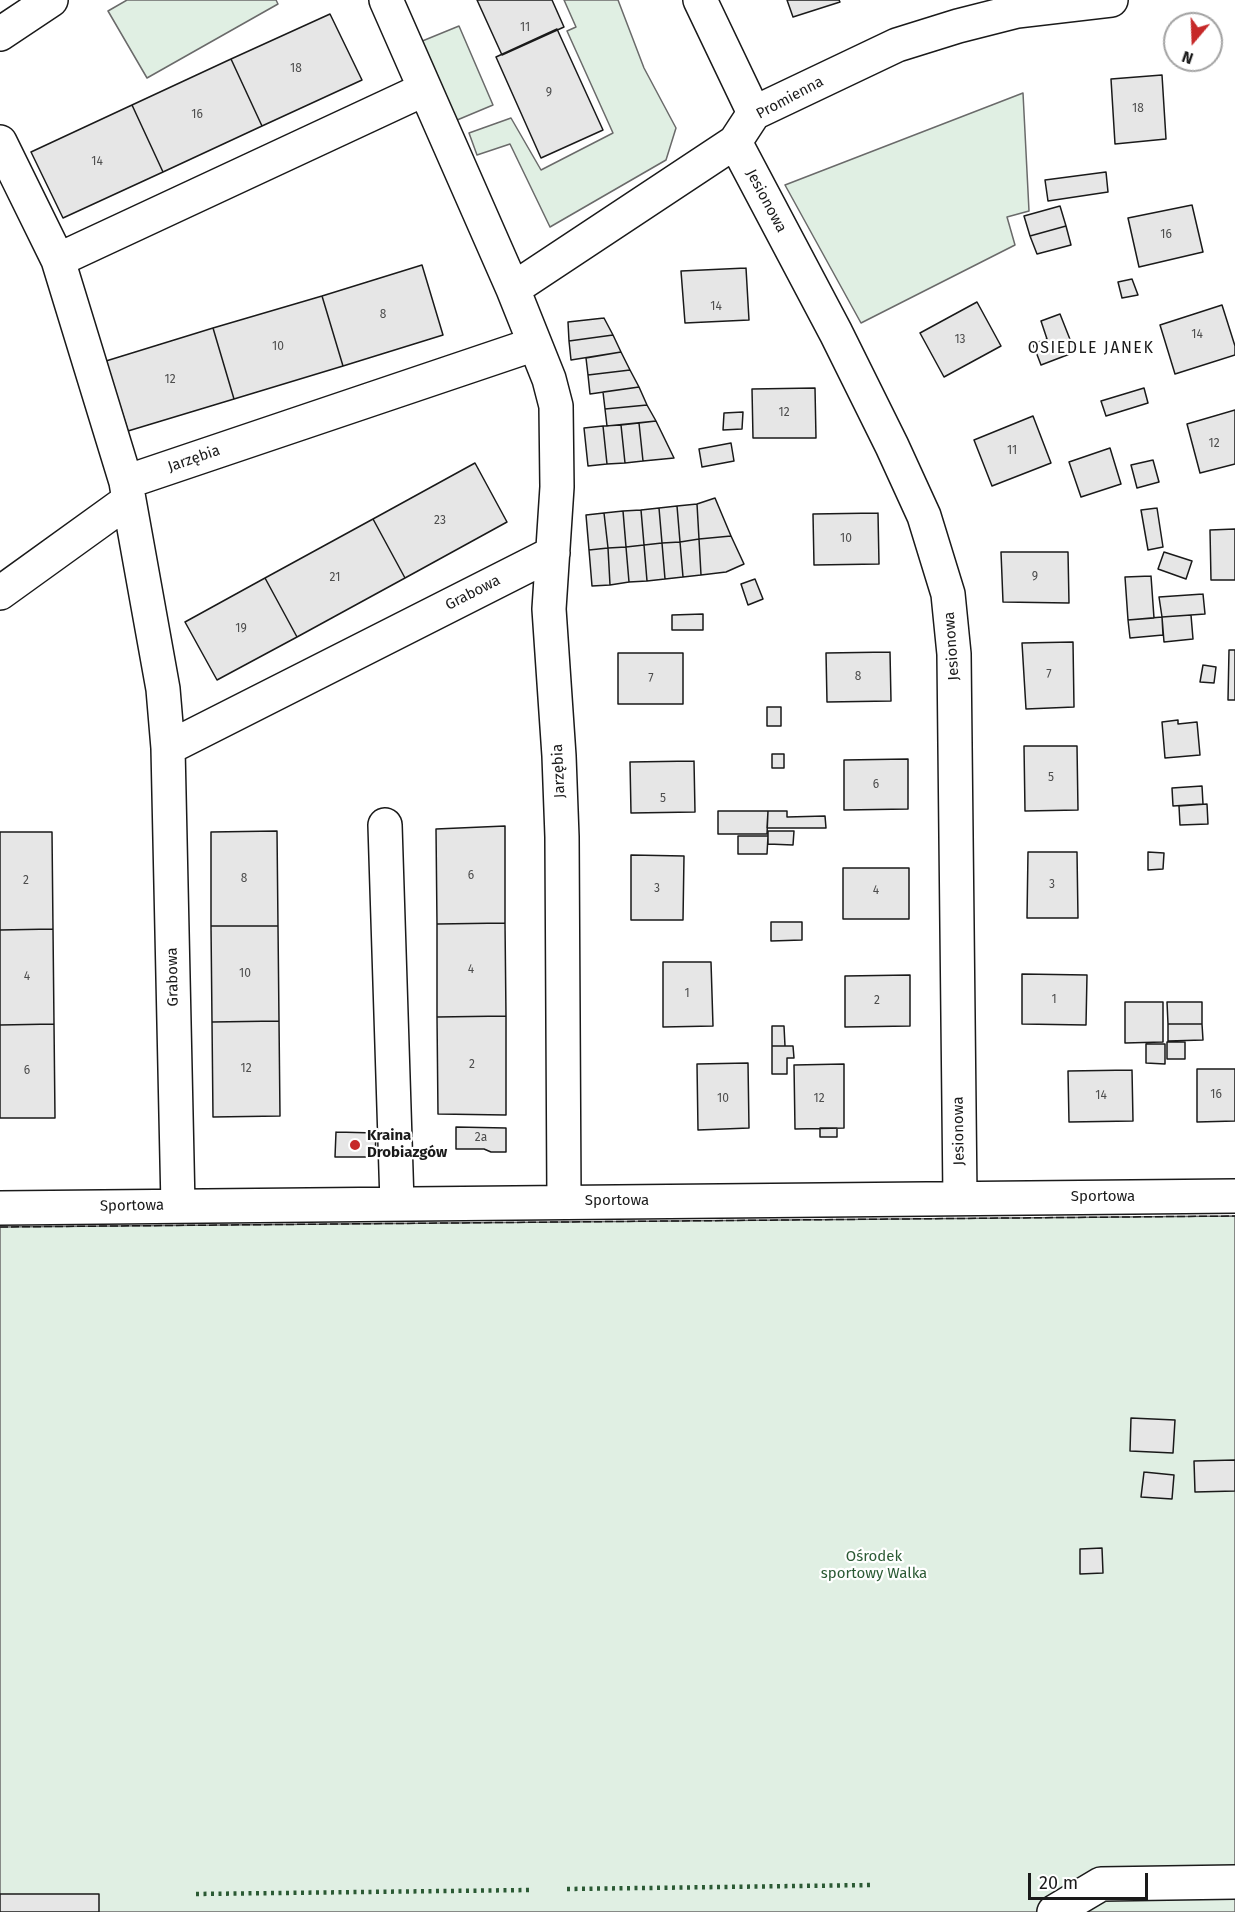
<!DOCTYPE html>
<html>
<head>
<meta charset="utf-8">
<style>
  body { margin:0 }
  #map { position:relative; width:1235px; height:1912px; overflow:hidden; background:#fff; font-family:"Fira Sans",sans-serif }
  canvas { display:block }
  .north { position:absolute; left:1163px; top:12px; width:60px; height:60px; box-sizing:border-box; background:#fff; border:2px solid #a3a3a3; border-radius:50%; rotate:199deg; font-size:16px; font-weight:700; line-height:24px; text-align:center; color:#1a1a1a }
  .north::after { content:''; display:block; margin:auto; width:21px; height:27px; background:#c62828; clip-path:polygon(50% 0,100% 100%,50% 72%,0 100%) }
  .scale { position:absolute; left:1028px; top:1873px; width:120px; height:27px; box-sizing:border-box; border:3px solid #1a1a1a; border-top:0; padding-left:8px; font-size:18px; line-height:21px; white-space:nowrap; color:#1a1a1a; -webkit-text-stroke:4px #fff; paint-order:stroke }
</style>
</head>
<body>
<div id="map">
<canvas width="1235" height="1912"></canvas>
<div class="north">N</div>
<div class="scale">20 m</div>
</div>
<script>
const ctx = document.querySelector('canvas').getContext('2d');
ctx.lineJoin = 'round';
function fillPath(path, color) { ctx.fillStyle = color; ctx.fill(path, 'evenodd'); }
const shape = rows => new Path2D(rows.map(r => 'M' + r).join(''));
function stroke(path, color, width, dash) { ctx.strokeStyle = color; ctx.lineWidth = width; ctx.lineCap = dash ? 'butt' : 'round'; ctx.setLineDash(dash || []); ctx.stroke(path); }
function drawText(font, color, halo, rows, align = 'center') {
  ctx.font = font + ' "Fira Sans",sans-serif'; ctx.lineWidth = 4.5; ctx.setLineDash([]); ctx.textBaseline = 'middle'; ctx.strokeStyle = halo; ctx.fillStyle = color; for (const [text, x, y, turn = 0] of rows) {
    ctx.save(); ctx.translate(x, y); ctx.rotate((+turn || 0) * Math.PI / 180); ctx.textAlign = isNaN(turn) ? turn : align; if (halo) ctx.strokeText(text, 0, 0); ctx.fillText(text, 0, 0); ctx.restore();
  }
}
const green = shape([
  [127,0,276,0,278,4,147,78,108,11,127,0],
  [564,0,618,0,644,68,676,128,666,160,550,227,510,144,477,155,469,133,511,118,541,170,613,133,567,31,576,27,564,0],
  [459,26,493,105,450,123,415,44,459,26],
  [1023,93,1029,211,1007,217,1015,245,861,323,785,185,1023,93],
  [1235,1216,1235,1912,0,1912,0,1227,1235,1216]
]);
fillPath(green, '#e0efe3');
stroke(green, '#6a6a6a', 1.5);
const building = shape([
  [477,0,552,0,564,27,502,55,477,0],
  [787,0,839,0,840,2,793,17,787,0],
  [330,14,362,80,262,126,231,59,330,14],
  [557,29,603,130,541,158,496,57,557,29],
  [231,59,262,126,163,172,132,105,231,59],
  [1162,75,1166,139,1115,144,1111,79,1162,75],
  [132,105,163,172,63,218,31,152,132,105],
  [1106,172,1108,192,1048,201,1045,180,1106,172],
  [1192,205,1203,252,1139,267,1128,218,1192,205],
  [1060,206,1066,226,1030,236,1024,216,1060,206],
  [1066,226,1071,245,1037,254,1030,236,1066,226],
  [422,265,443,335,343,366,322,296,422,265],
  [746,268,749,320,685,323,681,271,746,268],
  [1132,279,1138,295,1122,298,1118,282,1132,279],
  [322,296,343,366,234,399,213,328,322,296],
  [977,302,1001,346,944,377,920,333,977,302],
  [1222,305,1235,346,1235,355,1175,374,1160,325,1222,305],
  [1060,314,1075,352,1041,365,1033,344,1047,339,1041,321,1060,314],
  [604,318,613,335,569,341,568,322,604,318],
  [213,328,234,399,128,431,106,361,213,328],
  [613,335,621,352,571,360,569,341,613,335],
  [621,352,630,370,588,375,586,358,621,352],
  [630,370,639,387,590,394,588,375,630,370],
  [639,387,647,405,605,409,603,392,639,387],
  [815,388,816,438,753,438,752,389,815,388],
  [1144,388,1148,403,1106,416,1101,401,1144,388],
  [647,405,656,421,607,426,605,409,647,405],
  [1235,410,1235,464,1200,473,1187,424,1235,410],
  [743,412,742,429,723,430,724,413,743,412],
  [1033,416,1051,463,992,486,974,440,1033,416],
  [656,421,674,458,643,461,639,423,656,421],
  [639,423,643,461,625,463,621,425,639,423],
  [621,425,625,463,607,464,603,426,621,425],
  [603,426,607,464,588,466,584,428,603,426],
  [731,443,734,461,702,467,699,449,731,443],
  [1110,448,1121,484,1081,497,1069,462,1110,448],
  [1153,460,1159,482,1137,488,1131,465,1153,460],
  [475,463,507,522,405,578,373,519,475,463],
  [715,498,731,536,699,539,697,504,715,498],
  [697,504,699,539,680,542,677,506,697,504],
  [677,506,680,542,662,543,659,508,677,506],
  [659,508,662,543,644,545,641,510,659,508],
  [1157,508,1163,547,1148,550,1141,510,1157,508],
  [641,510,644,545,626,547,623,511,641,510],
  [623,511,626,547,608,548,604,513,623,511],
  [604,513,608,548,589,550,586,515,604,513],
  [878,513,879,564,814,565,813,514,878,513],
  [373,519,405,578,297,637,265,578,373,519],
  [1235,529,1235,580,1211,580,1210,530,1235,529],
  [731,536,744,564,726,572,701,575,699,539,731,536],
  [699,539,701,575,683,577,680,542,699,539],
  [680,542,683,577,665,579,662,543,680,542],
  [662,543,665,579,647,581,644,545,662,543],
  [644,545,647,581,629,582,626,547,644,545],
  [626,547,629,582,610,585,608,548,626,547],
  [608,548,610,585,592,586,589,550,608,548],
  [1001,552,1068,552,1069,603,1003,602,1001,552],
  [1164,552,1192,561,1186,579,1158,569,1164,552],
  [1151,576,1154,618,1128,620,1125,577,1151,576],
  [265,578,297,637,217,680,185,622,265,578],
  [755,579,763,599,748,605,741,584,755,579],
  [1203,594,1205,614,1162,617,1159,597,1203,594],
  [703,614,703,630,672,630,672,615,703,614],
  [1191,615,1193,639,1164,642,1162,617,1191,615],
  [1162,617,1163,635,1130,638,1128,620,1162,617],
  [1073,642,1074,707,1026,709,1022,643,1073,642],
  [1229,650,1235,650,1235,700,1228,700,1229,650],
  [890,652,891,701,827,702,826,653,890,652],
  [618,653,683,653,683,704,618,704,618,653],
  [1203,665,1216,667,1214,683,1200,682,1203,665],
  [767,707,781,707,781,726,767,726,767,707],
  [1178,720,1178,724,1197,722,1200,755,1165,758,1162,722,1178,720],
  [1024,746,1077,746,1078,810,1025,811,1024,746],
  [772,754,784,754,784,768,772,768,772,754],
  [908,759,908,809,844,810,844,760,908,759],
  [694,761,695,812,631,813,630,762,694,761],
  [1202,786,1203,804,1173,806,1172,788,1202,786],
  [1207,804,1208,824,1180,825,1179,806,1207,804],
  [718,811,768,811,767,834,718,834,718,811],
  [768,811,787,811,787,817,825,816,826,828,767,828,768,811],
  [505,826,505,923,437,924,436,829,505,826],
  [277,831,278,926,211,926,211,832,277,831],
  [768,831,794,831,793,845,768,844,768,831],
  [0,832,52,832,53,929,0,930,0,832],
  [738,836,768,836,767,854,738,854,738,836],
  [1028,852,1077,852,1078,918,1027,918,1028,852],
  [1148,852,1164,853,1163,869,1148,870,1148,852],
  [631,855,684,856,683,920,631,920,631,855],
  [843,868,909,868,909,919,843,919,843,868],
  [771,922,802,922,802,940,771,941,771,922],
  [505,923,506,1016,437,1017,437,924,505,923],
  [211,926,278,926,279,1021,212,1022,211,926],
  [53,929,54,1024,0,1025,0,930,53,929],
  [663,962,711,962,713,1026,663,1027,663,962],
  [1022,974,1087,975,1086,1025,1022,1024,1022,974],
  [910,975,910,1026,845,1027,845,976,910,975],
  [1125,1002,1163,1002,1163,1042,1125,1043,1125,1002],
  [1167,1002,1202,1002,1202,1024,1168,1024,1167,1002],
  [506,1016,506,1115,438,1114,437,1017,506,1016],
  [279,1021,280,1116,213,1117,212,1022,279,1021],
  [54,1024,55,1118,0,1118,0,1025,54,1024],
  [1168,1024,1202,1024,1203,1040,1168,1041,1168,1024],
  [772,1026,784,1026,785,1046,772,1046,772,1026],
  [1167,1042,1185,1042,1185,1059,1167,1059,1167,1042],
  [1146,1044,1165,1044,1165,1064,1146,1063,1146,1044],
  [772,1046,793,1046,794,1058,787,1058,787,1074,772,1074,772,1046],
  [748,1063,749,1128,698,1130,697,1064,748,1063],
  [844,1064,844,1128,795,1129,794,1065,844,1064],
  [1197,1069,1235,1069,1235,1121,1197,1122,1197,1069],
  [1132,1070,1133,1121,1069,1122,1068,1071,1132,1070],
  [456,1127,506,1128,506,1152,491,1152,484,1149,456,1149,456,1127],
  [820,1128,837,1128,837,1137,820,1137,820,1128],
  [336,1132,376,1133,375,1157,335,1157,336,1132],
  [1131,1418,1175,1420,1173,1453,1130,1451,1131,1418],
  [1235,1460,1235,1491,1195,1492,1194,1461,1235,1460],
  [1144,1472,1174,1475,1172,1499,1141,1497,1144,1472],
  [1102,1548,1103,1573,1080,1574,1080,1549,1102,1548],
  [0,1894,99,1894,99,1912,0,1912,0,1894]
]);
fillPath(building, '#e6e6e6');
stroke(building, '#1a1a1a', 1.5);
const minor = shape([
  [386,0,513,289,549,379,556,406,557,487,549,609,559,756,562,837,564,1201],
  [700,0,754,113],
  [0,34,51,0],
  [0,142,58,260,126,482,129,500],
  [735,142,836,333,892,446,924,516,948,594,954,654,960,1198],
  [58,260,425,89],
  [513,289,735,142,754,113,897,45,958,26,1017,11,1111,0],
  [126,482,535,344],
  [0,593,129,500,163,689,168,748,178,1206],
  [168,748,553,553],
  [385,825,397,1203],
  [0,1208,1235,1196],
  [1054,1912,1101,1884,1235,1882]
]);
stroke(minor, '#1a1a1a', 36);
stroke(minor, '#fff', 33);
stroke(shape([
  [567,1889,873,1885],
  [196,1894,529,1890]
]), '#2b5a34', 4.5, [3, 4.5]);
stroke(shape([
  [0,1227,1235,1216]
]), '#1a1a1a', 1.5, [8, 3]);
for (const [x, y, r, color] of [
  [355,1145,6,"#c62828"]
]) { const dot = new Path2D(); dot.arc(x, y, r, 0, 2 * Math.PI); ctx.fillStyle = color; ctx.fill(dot); stroke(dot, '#fff', 2); }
drawText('12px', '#4d4d4d', null, [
  ["11",525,28],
  ["18",296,69],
  ["9",549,93],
  ["18",1138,109],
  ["16",197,115],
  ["14",97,162],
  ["16",1166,235],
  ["14",716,307],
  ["8",383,315],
  ["14",1197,335],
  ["13",960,340],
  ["10",278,347],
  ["12",170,380],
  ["12",784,413],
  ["12",1214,444],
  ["11",1012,451],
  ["23",440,521],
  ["10",846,539],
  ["9",1035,577],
  ["21",335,578],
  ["19",241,629],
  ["7",1049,675],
  ["8",858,677],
  ["7",651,679],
  ["5",1051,778],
  ["6",876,785],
  ["5",663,799],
  ["6",471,876],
  ["8",244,879],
  ["2",26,881],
  ["3",1052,885],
  ["3",657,889],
  ["4",876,891],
  ["4",471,970],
  ["10",245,974],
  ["4",27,977],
  ["1",687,994],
  ["1",1054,1000],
  ["2",877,1001],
  ["2",472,1065],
  ["12",246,1069],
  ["6",27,1071],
  ["16",1216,1095],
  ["14",1101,1096],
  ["10",723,1099],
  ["12",819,1099],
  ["2a",481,1138]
]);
drawText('15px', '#1a1a1a', '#fff', [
  ["Promienna",790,98,-28],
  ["Jesionowa",766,201,62],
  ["Jarzębia",194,459,-19],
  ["Grabowa",473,593,-27],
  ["Jesionowa",952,646,-94],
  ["Jarzębia",559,771,-93],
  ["Grabowa",173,977,-91],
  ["Jesionowa",959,1131,-91],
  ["Sportowa",1103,1197],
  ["Sportowa",617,1201],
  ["Sportowa",132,1206,-1]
]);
drawText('bold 15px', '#1a1a1a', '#fff', [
  ["Kraina",367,1136],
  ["Drobiazgów",367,1153]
], 'left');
drawText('15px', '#2b5a34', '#fff', [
  ["Ośrodek",874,1557],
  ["sportowy Walka",874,1574]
]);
ctx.letterSpacing = '1.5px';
drawText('16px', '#1a1a1a', '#fff', [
  ["OSIEDLE JANEK",1091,349]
]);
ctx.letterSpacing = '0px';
</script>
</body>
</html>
